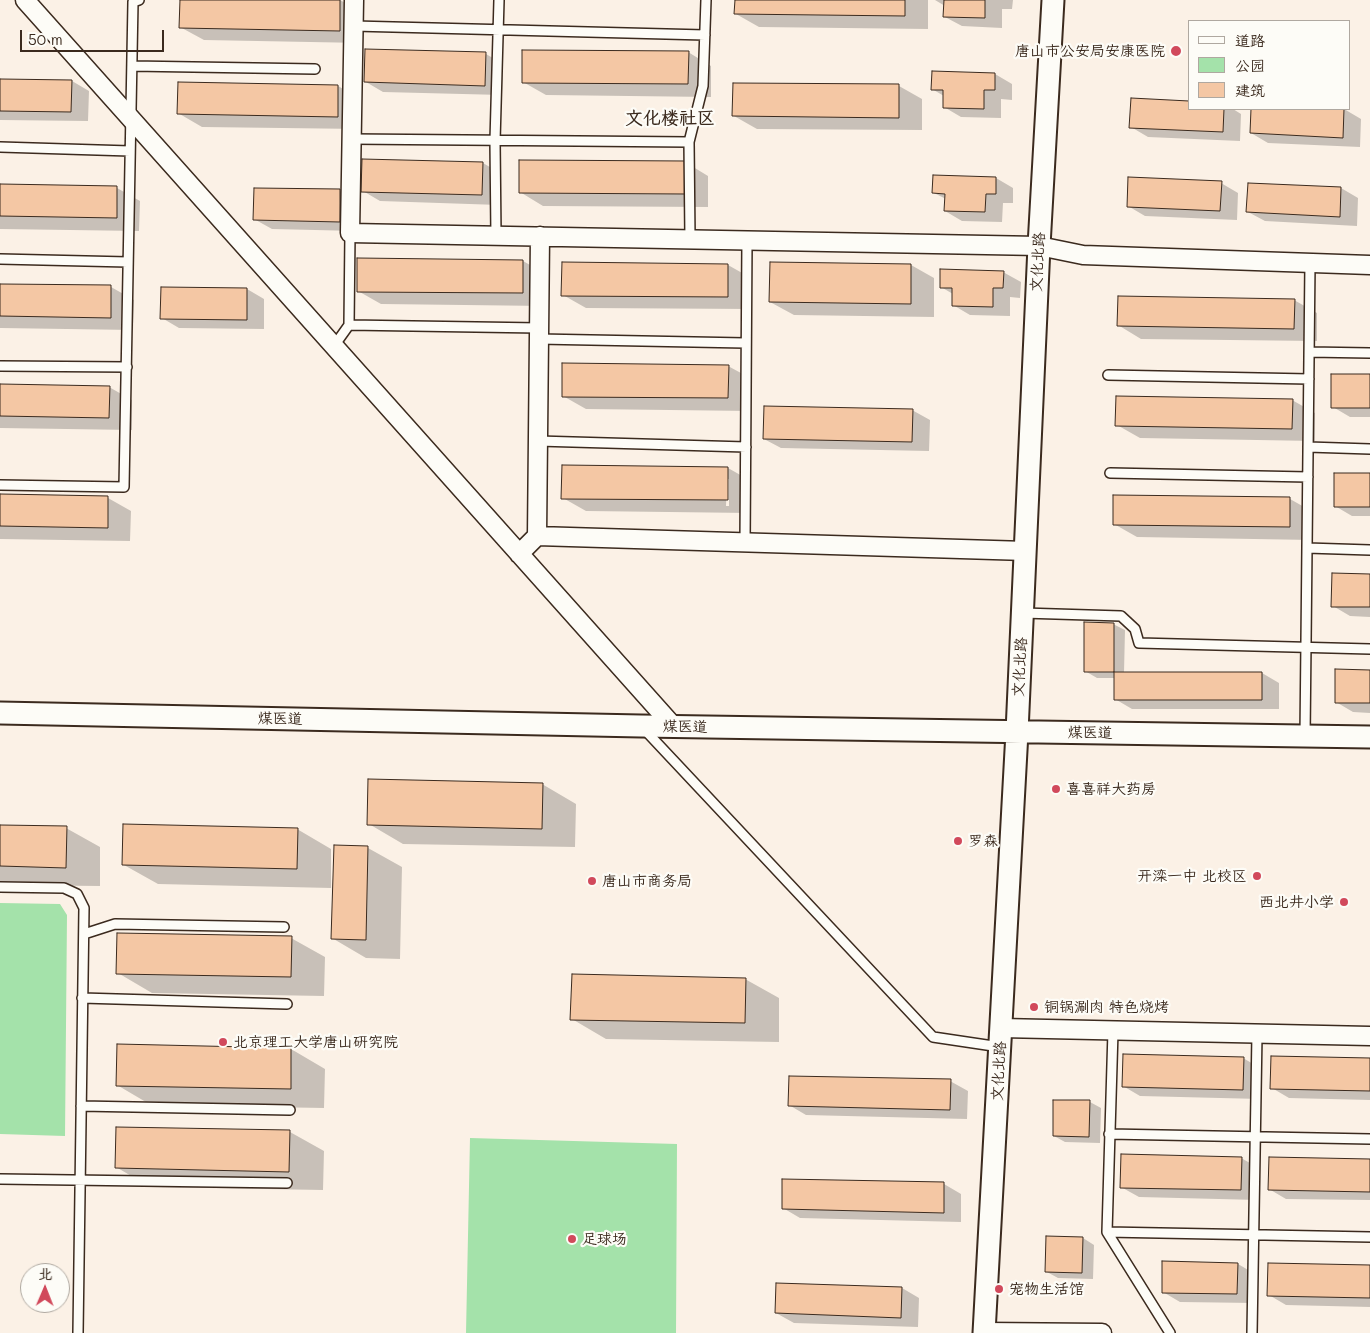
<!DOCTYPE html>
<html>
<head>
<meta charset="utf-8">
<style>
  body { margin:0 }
  #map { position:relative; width:1370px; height:1333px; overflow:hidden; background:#fbf1e6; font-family:Mali,"LXGW WenKai TC",sans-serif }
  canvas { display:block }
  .legend { position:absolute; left:1188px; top:20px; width:162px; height:90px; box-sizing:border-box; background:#fdfcf7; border:1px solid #afa8a0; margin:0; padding:6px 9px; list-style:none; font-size:15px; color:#3b2a1e }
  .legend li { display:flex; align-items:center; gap:10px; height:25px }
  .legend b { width:25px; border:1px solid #afa8a0 }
  .north { position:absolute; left:20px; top:1263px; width:50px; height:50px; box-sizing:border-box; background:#fdfcf7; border:1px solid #afa8a0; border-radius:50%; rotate:1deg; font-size:14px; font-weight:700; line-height:20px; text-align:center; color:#3b2a1e }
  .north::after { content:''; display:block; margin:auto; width:18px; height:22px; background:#d1495b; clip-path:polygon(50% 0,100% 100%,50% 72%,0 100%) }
  .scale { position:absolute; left:20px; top:30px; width:144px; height:22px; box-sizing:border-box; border:2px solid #3b2a1e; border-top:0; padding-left:6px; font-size:15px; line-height:18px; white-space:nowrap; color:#3b2a1e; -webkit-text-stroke:4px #fdfcf7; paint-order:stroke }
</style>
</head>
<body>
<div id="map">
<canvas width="1370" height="1333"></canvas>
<ul class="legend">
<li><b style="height:6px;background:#fdfcf7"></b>道路</li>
<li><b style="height:14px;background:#a4e2aa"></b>公园</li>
<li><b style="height:14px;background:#f4c7a4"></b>建筑</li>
</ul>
<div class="north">北</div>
<div class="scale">50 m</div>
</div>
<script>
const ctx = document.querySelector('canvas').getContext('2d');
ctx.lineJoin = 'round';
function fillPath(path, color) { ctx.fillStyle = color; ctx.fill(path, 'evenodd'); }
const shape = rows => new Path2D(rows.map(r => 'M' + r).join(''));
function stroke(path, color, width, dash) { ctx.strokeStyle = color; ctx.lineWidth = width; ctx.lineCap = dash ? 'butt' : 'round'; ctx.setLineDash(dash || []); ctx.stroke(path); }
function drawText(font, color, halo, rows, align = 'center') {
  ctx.font = font + ' Mali,"LXGW WenKai TC",sans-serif'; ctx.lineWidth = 4.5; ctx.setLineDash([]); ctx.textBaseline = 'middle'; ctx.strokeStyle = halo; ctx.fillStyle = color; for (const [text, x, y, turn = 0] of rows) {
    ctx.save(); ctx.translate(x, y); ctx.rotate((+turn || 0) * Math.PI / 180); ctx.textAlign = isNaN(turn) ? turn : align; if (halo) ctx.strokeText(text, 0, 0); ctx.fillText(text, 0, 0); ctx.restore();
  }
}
fillPath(shape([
  [0,903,60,904,67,915,65,1136,0,1134],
  [470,1138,677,1144,676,1333,466,1333]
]), '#a4e2aa');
fillPath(shape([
  [181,0,340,0,363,13,363,43,204,40,180,27],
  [736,0,928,0,928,29,759,27,736,14],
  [935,0,1013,0,1012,9,1002,9,1002,28,962,26,945,17,945,6],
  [688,52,711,66,711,97,546,95,523,82],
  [486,54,503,64,502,95,383,92,366,82],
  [995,74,1012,84,1012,100,1001,99,1001,118,961,117,944,107,944,96,932,89],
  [0,80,72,81,89,91,88,121,0,120],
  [179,83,338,86,361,99,361,129,202,127,178,113],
  [899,86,922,99,922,130,757,129,734,116],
  [1189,109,1233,109,1241,114,1240,141,1148,137,1131,127],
  [1252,109,1344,109,1361,119,1360,147,1268,143,1251,133],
  [685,162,708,176,708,207,543,206,520,192],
  [483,163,500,173,499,205,380,201,363,191],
  [996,178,1013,188,1013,203,1003,203,1002,222,962,221,945,211,946,199,934,193],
  [1221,183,1238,193,1237,220,1145,216,1128,206],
  [0,186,117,188,140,201,139,231,0,229],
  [1341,188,1358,198,1357,226,1265,221,1248,212],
  [255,189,340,191,357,201,357,231,272,229,254,219],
  [358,260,523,261,546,274,546,306,381,304,358,291],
  [771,263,911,265,934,278,934,317,794,315,770,302],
  [728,265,751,278,751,309,586,308,563,295],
  [1003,272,1021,282,1020,298,1010,297,1010,316,970,315,953,305,953,294,941,287],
  [0,285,111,287,134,300,133,330,0,328],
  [162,288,247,289,264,299,264,329,179,328,162,318],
  [1294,300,1317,313,1317,341,1141,339,1118,325],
  [728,366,752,379,751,411,586,409,563,396],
  [1370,375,1370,417,1350,417,1333,407],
  [0,385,109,387,132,400,132,430,0,428],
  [1292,400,1315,413,1315,441,1140,438,1117,425],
  [912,410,930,420,929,451,781,448,764,439],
  [728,468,751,481,750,513,586,511,563,498],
  [727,479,729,479,729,506,726,506],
  [1370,474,1370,516,1352,516,1335,506],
  [0,496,108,498,131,511,130,541,0,539],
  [1290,499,1313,512,1312,540,1137,537,1114,524],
  [1370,575,1370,617,1350,616,1333,606],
  [1113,624,1125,630,1124,673,1262,673,1279,683,1279,709,1132,709,1115,699,1115,678,1097,678,1085,671],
  [1370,671,1370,713,1353,712,1336,702],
  [542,784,576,804,575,847,403,844,369,824],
  [0,826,66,828,100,847,100,886,0,885],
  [297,829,331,849,331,888,158,884,124,865],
  [335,847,368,848,402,867,400,959,366,958,332,938],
  [291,938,325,957,324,996,152,993,118,973],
  [745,979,779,998,779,1042,606,1039,572,1019],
  [118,1046,291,1049,325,1069,324,1108,151,1105,117,1085],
  [1243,1058,1260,1068,1260,1099,1140,1096,1123,1086],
  [1370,1059,1370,1100,1289,1098,1272,1088],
  [950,1081,968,1091,967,1119,806,1115,789,1105],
  [1090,1102,1101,1108,1100,1143,1065,1142,1054,1136],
  [290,1132,324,1151,323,1190,150,1187,116,1167],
  [1241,1158,1259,1168,1258,1200,1139,1197,1121,1187],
  [1370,1160,1370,1200,1286,1199,1269,1189],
  [944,1184,961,1194,961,1222,800,1218,783,1208],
  [1083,1238,1094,1245,1093,1279,1058,1278,1047,1272],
  [1238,1264,1255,1274,1254,1303,1180,1302,1163,1292],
  [1370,1267,1370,1307,1286,1305,1269,1295],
  [902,1288,919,1298,918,1327,794,1323,776,1313]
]), '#0003');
const building = shape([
  [180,0,340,0,340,31,179,28,180,0],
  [735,0,905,0,905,16,734,14,735,0],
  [944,0,985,0,985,18,943,17,944,0],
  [365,49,486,52,485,86,364,82,365,49],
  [522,50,689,51,688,84,522,83,522,50],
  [932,71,995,73,995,90,984,90,984,109,943,108,943,90,931,90,932,71],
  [0,79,72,80,71,112,0,111,0,79],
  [178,82,338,85,338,117,177,114,178,82],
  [733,83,899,84,899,118,732,116,733,83],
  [1131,98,1189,101,1189,109,1224,109,1223,132,1129,128,1131,98],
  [1251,109,1344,109,1343,138,1250,133,1251,109],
  [362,159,483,162,482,195,361,192,362,159],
  [519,160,686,161,685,194,519,193,519,160],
  [933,175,996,177,996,194,986,194,985,212,944,211,945,194,932,193,933,175],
  [1128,177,1222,181,1220,211,1127,207,1128,177],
  [1248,183,1341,187,1340,217,1246,212,1248,183],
  [0,184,117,186,117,218,0,216,0,184],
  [254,188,340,189,340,222,253,220,254,188],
  [357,258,523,260,523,293,357,292,357,258],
  [562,262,728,264,728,297,561,296,562,262],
  [770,262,911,264,911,304,769,302,770,262],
  [940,269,1004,271,1003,288,993,288,993,307,952,306,952,288,940,288,940,269],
  [0,284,111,285,111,318,0,316,0,284],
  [161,287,247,288,247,320,160,319,161,287],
  [1118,296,1295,299,1294,329,1117,326,1118,296],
  [562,363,729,365,728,398,562,397,562,363],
  [1331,374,1370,374,1370,408,1331,408,1331,374],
  [0,384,110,386,109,418,0,416,0,384],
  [1116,396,1293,399,1292,429,1115,426,1116,396],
  [764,406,913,409,912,442,763,439,764,406],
  [562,465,728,467,728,500,561,499,562,465],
  [1334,473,1370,473,1370,507,1334,507,1334,473],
  [0,494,108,496,108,528,0,526,0,494],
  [1113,495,1290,497,1290,527,1113,525,1113,495],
  [1332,573,1370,574,1370,607,1331,607,1332,573],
  [1084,622,1114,623,1114,672,1084,672,1084,622],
  [1335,669,1370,670,1370,703,1335,703,1335,669],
  [1114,672,1262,672,1262,700,1114,700,1114,672],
  [368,779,543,783,542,829,367,825,368,779],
  [123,824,298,828,297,869,122,865,123,824],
  [0,825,67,826,66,868,0,866,0,825],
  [334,845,368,846,366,940,331,939,334,845],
  [117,933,292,936,291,977,116,974,117,933],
  [572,974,746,978,745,1023,570,1020,572,974],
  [117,1044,291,1048,291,1089,116,1086,117,1044],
  [1123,1054,1244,1057,1243,1090,1122,1087,1123,1054],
  [1271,1056,1370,1058,1370,1091,1270,1089,1271,1056],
  [789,1076,951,1079,950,1110,788,1106,789,1076],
  [1053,1100,1090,1100,1089,1137,1053,1136,1053,1100],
  [116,1127,290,1130,289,1172,115,1168,116,1127],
  [1121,1154,1242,1157,1241,1190,1120,1188,1121,1154],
  [1269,1157,1370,1159,1370,1192,1268,1190,1269,1157],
  [782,1179,944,1182,944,1213,782,1209,782,1179],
  [1046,1236,1083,1237,1082,1273,1045,1272,1046,1236],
  [1162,1261,1238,1263,1237,1294,1162,1293,1162,1261],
  [1268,1263,1370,1265,1370,1298,1267,1296,1268,1263],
  [776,1283,902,1287,901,1318,775,1313,776,1283]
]);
fillPath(building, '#f4c7a4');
stroke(building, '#3b2a1e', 1);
const service = shape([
  [354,26,705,35],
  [132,66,315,69],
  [352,139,689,142],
  [0,147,130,151],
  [496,236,495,141,499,0],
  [690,239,689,142,703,86,706,0],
  [0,259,128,262],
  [349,325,539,328],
  [539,339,745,343],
  [334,346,349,325,350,233],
  [1309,352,1370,353],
  [0,366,127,367],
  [1108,375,1309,379],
  [538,441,746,447],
  [1308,447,1370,449],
  [1110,473,1308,477],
  [0,485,124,487,133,2,139,0],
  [745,543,747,240],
  [1307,548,1370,550],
  [1023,613,1121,616,1135,629,1139,643,1370,649],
  [643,728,933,1037,1000,1047],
  [1305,736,1310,263],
  [0,887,64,888,77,894,84,908,78,1333],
  [84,934,115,924,284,927],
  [82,998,287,1004],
  [1113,1031,1107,1232,1170,1333],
  [81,1106,290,1110],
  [1109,1134,1370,1139],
  [0,1179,287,1183],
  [1107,1232,1370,1237],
  [1252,1333,1257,1034]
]);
const minor = shape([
  [25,0,674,727],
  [354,0,350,233,1039,246,1083,255,1370,265],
  [537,536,540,236],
  [519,554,537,536,1026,551],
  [1001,1028,1370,1036],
  [984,1332,1102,1333]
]);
const tertiary = shape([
  [0,713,641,726,1370,737],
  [984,1333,1017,732,1039,246,1053,0]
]);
stroke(service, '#3b2a1e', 12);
stroke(minor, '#3b2a1e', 21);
stroke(tertiary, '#3b2a1e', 25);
stroke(service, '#fdfcf7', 9);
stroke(minor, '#fdfcf7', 18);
stroke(tertiary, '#fdfcf7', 21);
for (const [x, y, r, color] of [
  [1176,51,6,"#d1495b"],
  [1056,789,5,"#d1495b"],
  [958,841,5,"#d1495b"],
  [1257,876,5,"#d1495b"],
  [592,881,5,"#d1495b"],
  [1344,902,5,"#d1495b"],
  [1034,1007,5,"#d1495b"],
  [223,1042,5,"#d1495b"],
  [572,1239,5,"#d1495b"],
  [999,1289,5,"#d1495b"]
]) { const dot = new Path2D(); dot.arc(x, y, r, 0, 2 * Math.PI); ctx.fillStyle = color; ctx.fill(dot); stroke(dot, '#fdfcf7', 2); }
drawText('15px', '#3b2a1e', '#fdfcf7', [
  ["唐山市公安局安康医院",1165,51,"right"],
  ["喜喜祥大药房",1066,789],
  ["罗森",968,841],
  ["开滦一中 北校区",1247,876,"right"],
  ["唐山市商务局",602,881],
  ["西北井小学",1334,902,"right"],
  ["铜锅涮肉 特色烧烤",1044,1007],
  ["北京理工大学唐山研究院",233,1042],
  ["足球场",582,1239],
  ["宠物生活馆",1009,1289]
], 'left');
drawText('15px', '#3b2a1e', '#fdfcf7', [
  ["文化北路",1038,262,-87],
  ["文化北路",1020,667,-87],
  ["煤医道",280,719,1],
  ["煤医道",685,727,1],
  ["煤医道",1090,733,1],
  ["文化北路",999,1071,-87]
]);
drawText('bold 18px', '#3b2a1e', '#fdfcf7', [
  ["文化楼社区",670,118]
]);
</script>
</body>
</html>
